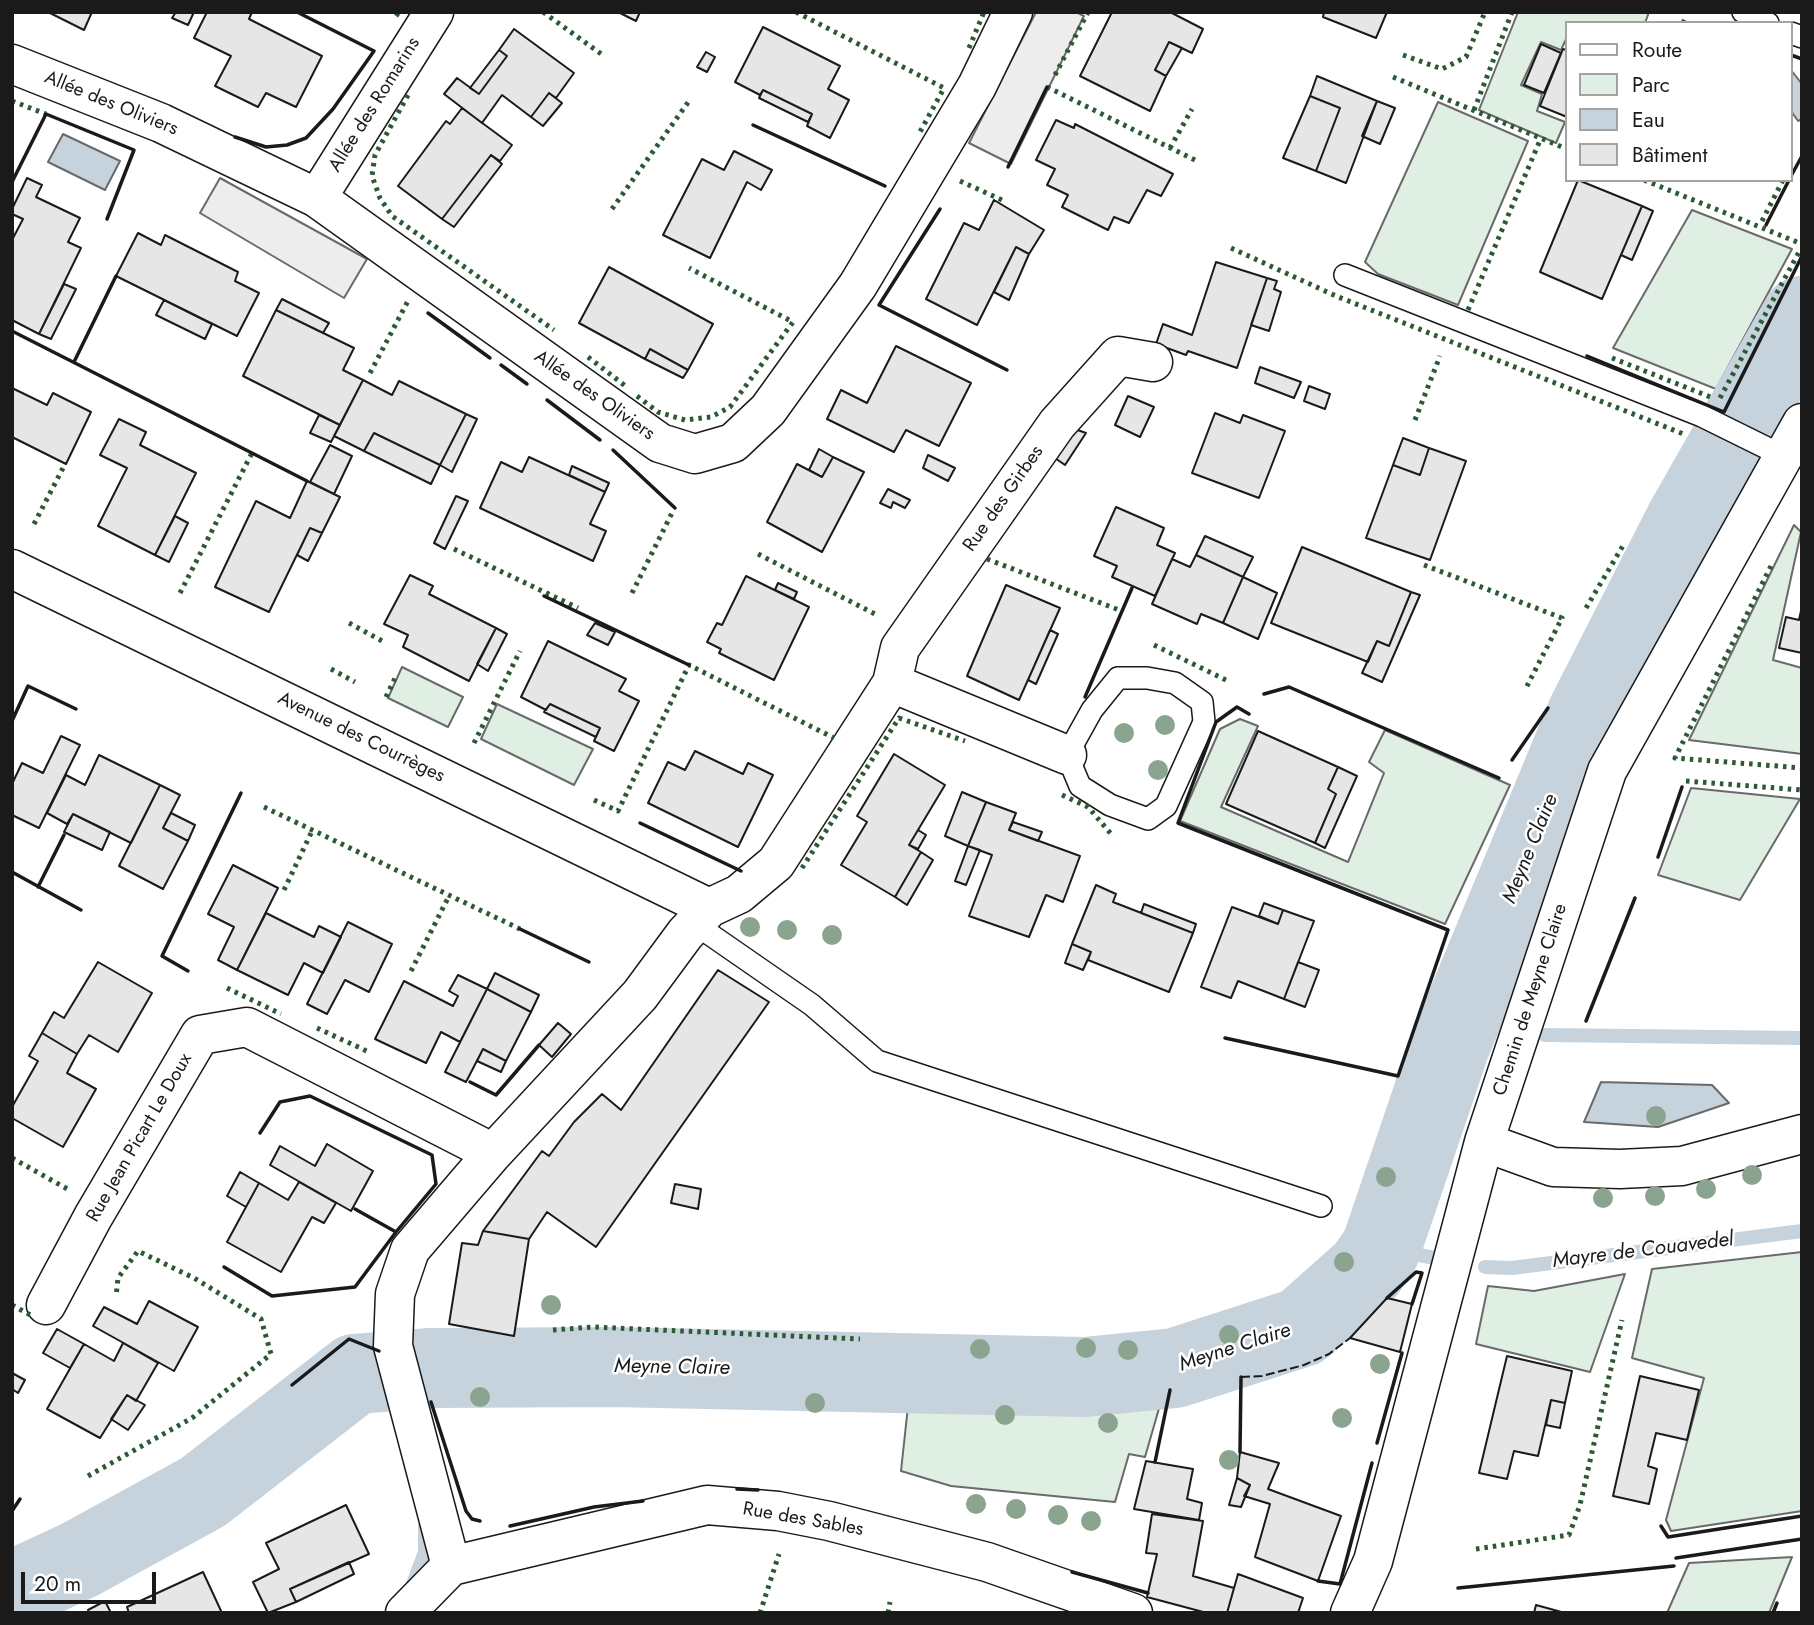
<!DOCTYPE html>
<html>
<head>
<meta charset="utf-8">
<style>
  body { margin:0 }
  #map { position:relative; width:1814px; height:1625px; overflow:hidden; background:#fff; font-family:Jost,sans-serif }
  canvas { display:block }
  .frame { position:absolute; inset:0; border:14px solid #1a1a1a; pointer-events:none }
  .legend { position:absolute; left:1565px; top:21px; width:228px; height:161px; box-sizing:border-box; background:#fff; border:2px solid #a3a3a3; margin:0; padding:9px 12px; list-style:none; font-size:21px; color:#1a1a1a }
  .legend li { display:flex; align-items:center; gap:14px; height:35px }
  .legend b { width:35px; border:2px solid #a3a3a3 }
  .scale { position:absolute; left:21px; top:1572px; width:135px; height:32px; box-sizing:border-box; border:4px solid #1a1a1a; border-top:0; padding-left:9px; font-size:21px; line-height:24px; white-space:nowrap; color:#1a1a1a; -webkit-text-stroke:5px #fff; paint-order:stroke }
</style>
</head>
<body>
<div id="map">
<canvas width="1814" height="1625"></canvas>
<div class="frame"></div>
<ul class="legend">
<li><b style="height:9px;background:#fff"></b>Route</li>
<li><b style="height:19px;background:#e0efe3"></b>Parc</li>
<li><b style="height:19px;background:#c6d2dc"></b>Eau</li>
<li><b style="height:19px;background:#e6e6e6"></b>Bâtiment</li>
</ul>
<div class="scale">20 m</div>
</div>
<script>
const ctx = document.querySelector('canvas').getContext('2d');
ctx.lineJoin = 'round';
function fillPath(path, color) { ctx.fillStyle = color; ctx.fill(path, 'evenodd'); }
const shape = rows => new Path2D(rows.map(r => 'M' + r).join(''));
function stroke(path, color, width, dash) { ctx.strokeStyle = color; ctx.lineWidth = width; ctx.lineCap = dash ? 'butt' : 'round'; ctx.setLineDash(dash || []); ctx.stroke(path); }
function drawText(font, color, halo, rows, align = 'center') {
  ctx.font = font + ' Jost,sans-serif'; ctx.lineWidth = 5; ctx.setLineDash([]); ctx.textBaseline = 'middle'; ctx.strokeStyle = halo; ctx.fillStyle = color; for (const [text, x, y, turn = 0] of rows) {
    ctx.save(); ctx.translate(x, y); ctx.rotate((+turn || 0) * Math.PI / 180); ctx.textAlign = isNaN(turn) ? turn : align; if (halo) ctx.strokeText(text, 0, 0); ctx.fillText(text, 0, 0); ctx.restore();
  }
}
const green = shape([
  [1518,12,1649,12,1645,23,1567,23,1567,37,1561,50,1541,42,1521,85,1542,94,1537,111,1565,122,1556,143,1479,110,1518,12],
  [1438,102,1528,141,1458,305,1378,274,1365,262,1438,102],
  [1692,210,1792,249,1716,389,1613,348,1692,210],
  [1794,525,1801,532,1773,660,1802,668,1802,754,1689,740,1794,525],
  [402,667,463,697,448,727,388,698,402,667],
  [497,704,593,749,574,785,481,739,497,704],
  [1240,719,1258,726,1221,807,1348,862,1384,773,1369,762,1385,730,1510,785,1445,924,1180,821,1220,729,1240,719],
  [1691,788,1800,799,1740,900,1658,875,1691,788],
  [1802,1252,1802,1511,1671,1531,1666,1520,1704,1378,1632,1358,1652,1269,1802,1252],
  [1625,1274,1590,1372,1476,1344,1488,1286,1534,1291,1625,1274],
  [1164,1391,1145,1457,1129,1454,1115,1502,951,1486,901,1471,909,1397,1093,1397,1164,1391],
  [1792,1557,1769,1613,1667,1613,1689,1563,1792,1557]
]);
fillPath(green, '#e0efe3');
stroke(green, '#6a6a6a', 2);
const parking = shape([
  [1036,12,1076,12,1084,16,1011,164,969,143,1036,12],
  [220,178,367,259,344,298,200,213,220,178]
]);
fillPath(parking, '#ededed');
stroke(parking, '#6a6a6a', 2);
const water = shape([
  [1791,70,1802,84,1802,119,1798,121,1791,111,1791,70],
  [63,134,120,161,105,190,48,162,63,134],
  [1601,1082,1712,1085,1729,1103,1658,1127,1584,1122,1601,1082]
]);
fillPath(water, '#c6d2dc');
stroke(water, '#6a6a6a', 2);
stroke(shape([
  [1545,1035,1802,1038],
  [1450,1045,1483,1045],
  [1381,1248,1435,1258],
  [1485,1267,1512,1268,1802,1231],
  [413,1584,425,1552,425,1526]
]), '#c6d2dc', 14);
stroke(shape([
  [12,1591,79,1560,203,1492,355,1374,431,1368,612,1367,1085,1377,1175,1368,1302,1327,1366,1270,1381,1248,1450,1045,1587,714,1686,520,1802,316]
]), '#c6d2dc', 80);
const building = shape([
  [48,12,92,12,84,30,48,12],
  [176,12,194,12,188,25,172,18,176,12],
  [207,12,252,12,249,19,322,56,296,107,266,93,258,107,215,86,231,56,194,38,207,12],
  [618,12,640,12,636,21,618,12],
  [1112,12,1170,12,1203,29,1192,53,1169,42,1155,70,1166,76,1150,111,1080,76,1112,12],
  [1324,12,1387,12,1376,38,1323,17,1324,12],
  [763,27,840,66,828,89,849,100,830,138,807,126,812,114,763,90,760,95,735,82,763,27],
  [514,29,574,73,556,98,549,93,531,117,502,95,482,123,444,94,457,78,479,94,507,56,499,50,514,29],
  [1169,42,1182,48,1166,76,1155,70,1169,42],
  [1541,44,1561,53,1544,93,1524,85,1541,44],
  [1563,49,1567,50,1567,117,1540,106,1563,49],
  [499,50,507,56,479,94,470,88,499,50],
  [706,52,715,57,707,72,697,67,706,52],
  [1317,76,1377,101,1346,183,1316,171,1340,108,1310,96,1317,76],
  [763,90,812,114,808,122,759,98,763,90],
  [549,93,562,103,543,126,531,117,549,93],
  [1310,96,1340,108,1316,171,1283,158,1310,96],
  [1377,101,1395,108,1380,144,1362,136,1377,101],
  [462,108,512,145,500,161,491,155,442,219,398,186,446,121,450,124,462,108],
  [1056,120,1074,128,1075,124,1173,174,1161,196,1147,190,1129,223,1114,217,1108,230,1062,207,1068,195,1047,185,1055,169,1036,160,1056,120],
  [734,151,772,170,761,190,747,182,710,258,663,235,702,159,724,170,734,151],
  [491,155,502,164,454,227,442,219,491,155],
  [27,178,42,185,36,197,80,218,68,242,81,248,39,334,12,320,12,240,23,219,12,214,12,209,27,178],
  [1578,180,1642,206,1602,299,1540,272,1578,180],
  [994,200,1044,230,1029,254,1016,247,977,325,926,299,964,223,979,230,994,200],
  [1642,206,1653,211,1632,260,1621,255,1642,206],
  [138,233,161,245,165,235,238,272,235,281,259,293,237,336,116,276,138,233],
  [1016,247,1029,254,1009,300,994,292,1016,247],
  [1216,262,1267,278,1237,368,1188,351,1186,355,1156,344,1163,324,1192,335,1216,262],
  [609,267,713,324,688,370,650,349,645,359,579,323,609,267],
  [1267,278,1277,281,1274,289,1281,292,1269,331,1251,325,1267,278],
  [64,284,76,289,51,339,39,334,64,284],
  [282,299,329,323,323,333,276,310,282,299],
  [164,300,212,324,205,339,156,315,164,300],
  [276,310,354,348,343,370,363,380,340,425,243,376,276,310],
  [896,346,971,383,939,446,906,430,894,452,827,419,841,390,867,403,896,346],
  [650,349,688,370,683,378,645,359,650,349],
  [1260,367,1301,382,1294,398,1255,383,1260,367],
  [363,380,392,395,399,381,466,414,440,465,374,433,364,451,334,436,363,380],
  [1309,386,1330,394,1325,409,1304,401,1309,386],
  [12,388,47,405,53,393,91,412,66,464,12,437,12,388],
  [1128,396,1154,407,1140,437,1115,425,1128,396],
  [1215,413,1240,423,1243,415,1285,431,1259,498,1192,473,1215,413],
  [466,414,477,419,452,472,440,465,466,414],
  [319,415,340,425,331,442,310,433,319,415],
  [119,419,146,432,140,445,196,473,155,555,98,526,127,468,100,455,119,419],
  [1069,427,1086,433,1065,465,1049,454,1069,427],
  [374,433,440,465,431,484,364,451,374,433],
  [1403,438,1429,448,1420,475,1393,465,1403,438],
  [330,445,352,456,334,494,310,482,330,445],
  [1429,448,1466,461,1430,560,1366,538,1393,465,1420,475,1429,448],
  [819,449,833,457,822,477,809,470,819,449],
  [928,455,955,468,948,481,923,468,928,455],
  [529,457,605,492,590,524,606,531,593,561,480,508,501,462,522,472,529,457],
  [833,457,864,472,822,552,767,522,797,464,822,477,833,457],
  [572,466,609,483,605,492,569,475,572,466],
  [307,481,340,497,322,533,310,528,269,612,215,587,256,501,290,518,307,481],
  [888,489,910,500,905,508,893,502,891,508,880,503,888,489],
  [456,496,468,501,445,549,434,543,456,496],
  [1116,507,1164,528,1157,545,1175,553,1155,596,1112,577,1117,566,1094,556,1116,507],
  [175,516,188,523,169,562,155,555,175,516],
  [310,528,322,533,308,561,297,555,310,528],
  [1205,536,1253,557,1243,577,1196,555,1205,536],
  [1302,547,1411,592,1389,646,1377,641,1368,662,1271,623,1302,547],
  [1196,555,1243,577,1223,623,1201,614,1197,624,1152,604,1172,559,1190,567,1196,555],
  [410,575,433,586,429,594,496,628,469,681,403,647,408,635,384,624,410,575],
  [746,576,809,607,774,680,719,653,721,649,707,642,717,623,722,625,746,576],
  [1243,577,1277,593,1258,639,1223,623,1243,577],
  [778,583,797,592,794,599,775,590,778,583],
  [1006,585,1060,608,1019,700,967,676,1006,585],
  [1411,592,1420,595,1382,682,1362,673,1377,641,1389,646,1411,592],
  [1802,606,1802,653,1779,648,1786,617,1799,620,1802,606],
  [595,623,615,632,608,645,587,635,595,623],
  [496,628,507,634,488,671,477,664,496,628],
  [1050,630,1058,634,1036,684,1028,680,1050,630],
  [548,641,626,679,619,691,639,701,614,751,594,741,600,728,550,704,546,710,521,697,548,641],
  [550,704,600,728,596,737,544,712,550,704],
  [1258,731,1338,767,1328,789,1336,794,1315,843,1226,804,1258,731],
  [61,736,80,745,39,828,12,815,12,784,22,763,43,773,61,736],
  [695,751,743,774,748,763,773,775,738,847,648,803,668,762,685,770,695,751],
  [894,754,945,785,909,845,921,852,895,897,841,865,867,822,857,816,894,754],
  [99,755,160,785,131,843,73,814,67,824,47,813,66,775,85,785,99,755],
  [1338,767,1357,776,1325,848,1315,843,1336,794,1328,789,1338,767],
  [160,785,180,795,163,828,188,841,163,889,119,866,160,785],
  [962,792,986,802,968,846,945,836,962,792],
  [986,802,1016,813,1009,830,1080,856,1063,902,1046,895,1029,937,969,916,992,855,968,846,986,802],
  [171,813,195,825,188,841,163,828,171,813],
  [73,814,110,832,102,850,64,832,73,814],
  [1013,822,1042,832,1038,841,1009,830,1013,822],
  [918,830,926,835,918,849,909,845,918,830],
  [968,846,980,850,966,885,955,881,968,846],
  [921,852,933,860,907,905,895,897,921,852],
  [233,865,278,888,237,970,218,960,234,927,208,914,233,865],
  [1096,885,1116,894,1113,902,1193,933,1169,992,1088,960,1091,952,1072,944,1096,885],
  [1264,903,1283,910,1278,924,1259,916,1264,903],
  [1144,904,1196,924,1193,933,1141,913,1144,904],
  [1232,907,1278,924,1283,910,1314,921,1284,999,1238,981,1231,998,1201,987,1232,907],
  [266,913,314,937,319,926,341,937,323,973,304,963,288,995,237,970,266,913],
  [348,922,392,944,369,992,345,980,327,1014,307,1004,348,922],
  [1072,944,1091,952,1083,970,1065,963,1072,944],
  [98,962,152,993,118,1052,89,1035,77,1054,42,1033,54,1012,64,1018,98,962],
  [1298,962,1319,970,1305,1007,1284,999,1298,962],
  [718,970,769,1002,596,1247,547,1212,529,1239,483,1231,542,1151,549,1156,574,1122,602,1094,621,1110,718,970],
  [495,973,539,995,531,1012,487,989,495,973],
  [458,975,487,989,460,1042,441,1032,426,1063,375,1039,404,981,453,1006,458,996,449,991,458,975],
  [487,989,531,1012,506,1061,483,1049,466,1082,445,1072,487,989],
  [558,1023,571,1034,552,1057,539,1045,558,1023],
  [42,1033,77,1054,67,1073,96,1089,63,1147,12,1118,12,1107,38,1061,29,1056,42,1033],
  [483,1049,506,1061,501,1072,477,1061,483,1049],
  [327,1144,373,1171,351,1211,270,1165,280,1146,315,1166,327,1144],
  [240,1172,259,1183,246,1207,227,1196,240,1172],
  [299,1182,336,1203,324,1223,312,1217,281,1272,227,1242,259,1183,288,1200,299,1182],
  [675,1184,701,1189,698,1209,671,1203,675,1184],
  [483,1231,529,1239,514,1336,449,1324,462,1243,478,1245,483,1231],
  [1387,1298,1412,1304,1400,1352,1350,1338,1387,1298],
  [149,1301,198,1327,174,1371,93,1326,104,1307,137,1324,149,1301],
  [57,1329,84,1344,70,1368,43,1353,57,1329],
  [123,1343,158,1363,136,1401,127,1395,100,1438,47,1409,84,1344,114,1361,123,1343],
  [1507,1356,1572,1371,1565,1403,1551,1400,1538,1456,1514,1451,1507,1479,1479,1473,1507,1356],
  [12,1373,25,1380,18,1393,12,1389,12,1373],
  [1640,1376,1699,1390,1687,1440,1656,1433,1648,1466,1657,1469,1649,1504,1613,1496,1640,1376],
  [127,1395,145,1405,128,1430,111,1419,127,1395],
  [1551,1400,1565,1403,1560,1428,1546,1425,1551,1400],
  [1240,1452,1279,1463,1268,1489,1341,1516,1318,1581,1255,1557,1270,1504,1244,1496,1250,1485,1237,1478,1240,1452],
  [1146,1461,1193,1469,1187,1499,1202,1503,1199,1520,1134,1509,1146,1461],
  [1237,1478,1250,1485,1241,1507,1229,1505,1237,1478],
  [346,1505,369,1554,290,1589,296,1602,268,1613,253,1582,279,1569,266,1543,346,1505],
  [1152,1514,1203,1521,1193,1576,1234,1588,1227,1613,1207,1613,1147,1597,1157,1554,1146,1553,1152,1514],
  [349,1562,354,1574,296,1602,290,1589,349,1562],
  [203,1572,222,1613,129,1613,127,1607,203,1572],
  [1238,1574,1303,1598,1298,1613,1227,1613,1238,1574],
  [105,1601,111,1613,89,1613,88,1610,105,1601],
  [1536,1605,1565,1613,1534,1613,1536,1605]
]);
fillPath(building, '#e6e6e6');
stroke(building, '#1a1a1a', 2);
const lane = shape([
  [1743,12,1768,23],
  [1791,33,1802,37],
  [1345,275,1702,416,1783,456],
  [1118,678,1147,678,1175,683,1202,702,1204,722,1166,806,1148,819,1110,805,1080,786,1067,755,1092,710,1118,678],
  [695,924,812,1005,877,1061,1321,1206]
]);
const street = shape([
  [12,64,161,123,317,198,660,443,695,454,733,443,768,410,858,285,977,86,1013,12],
  [317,198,434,12],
  [12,569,709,908],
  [892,683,900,648,1057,424,1118,356,1153,362],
  [1484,1142,1553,1167,1620,1169,1682,1166,1802,1134],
  [46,1305,93,1217,200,1035,247,1027,493,1153],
  [451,1566,393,1346,395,1294,410,1250,493,1153,640,995,685,934,709,908,739,894,776,863,892,683,1067,755],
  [405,1613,451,1566,707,1505,778,1511,829,1521,987,1562,1133,1613],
  [1350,1613,1373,1561,1484,1142,1607,771,1802,423]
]);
stroke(lane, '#1a1a1a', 24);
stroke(street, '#1a1a1a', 41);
stroke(lane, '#fff', 21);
stroke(street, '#fff', 38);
stroke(shape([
  [543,12,604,56],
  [796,12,944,88,920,132],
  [396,16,399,12],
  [1683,23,1686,17],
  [969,48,984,12],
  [1403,55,1442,69,1466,57,1485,12],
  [1055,75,1088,12],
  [1393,77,1567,149],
  [1047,87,1199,162],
  [408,95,375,155,372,176,380,198,392,216,554,330],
  [12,101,46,114],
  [1474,110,1512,12],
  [1170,148,1192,109],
  [1644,180,1797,242],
  [960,181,1002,200],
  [612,209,689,101],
  [1762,221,1783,180],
  [1231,248,1336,296,1686,435],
  [1468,310,1541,138],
  [588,357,628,388],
  [1612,358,1713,398],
  [370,373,409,299],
  [637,396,658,412,685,420,711,417,730,407,793,322,689,268],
  [1720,398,1799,252],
  [1415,420,1440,356],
  [34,524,63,468],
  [454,549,578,608],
  [758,554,875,614],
  [987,559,1119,610],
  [1424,565,1562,618,1526,688],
  [1771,566,1675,758,1802,768],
  [180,593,252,453],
  [632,593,672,513],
  [1586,608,1624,544],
  [349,623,384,642],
  [1154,645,1228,681],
  [331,669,355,682],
  [386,697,397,674],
  [474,743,520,651],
  [1686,781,1802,790],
  [1062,795,1088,807,1112,835],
  [594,800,618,811,689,665,834,738],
  [264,807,520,929],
  [802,868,899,718,965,741],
  [284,890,313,829],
  [411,971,449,896],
  [227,988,281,1014],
  [317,1028,371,1053],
  [12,1158,71,1191],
  [12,1305,34,1317],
  [553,1330,593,1327,860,1339],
  [88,1476,192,1418,271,1354,261,1319,194,1278,138,1251,118,1278,116,1297],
  [1476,1549,1569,1535,1580,1505,1622,1320],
  [760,1613,779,1554],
  [888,1613,890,1602]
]), '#2b5a34', 5, [3.5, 5]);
stroke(shape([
  [1241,1377,1262,1376,1304,1365,1329,1354,1350,1338]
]), '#1a1a1a', 2, [9, 3.5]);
stroke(shape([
  [1791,55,1802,59],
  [753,125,885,186],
  [235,137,266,147,287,145,306,138,333,109,374,51,297,12],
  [1008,167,1047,87],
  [1791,176,1802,156],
  [12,182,46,114,134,150,107,219],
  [940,209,879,305,1007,370],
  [1766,225,1789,180],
  [428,313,490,358],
  [12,331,307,481],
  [1587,356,1724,412,1802,256],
  [74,362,116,276],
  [501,365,527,384],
  [547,400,600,440],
  [613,450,675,508],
  [544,596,689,665],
  [1264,694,1289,687,1499,778],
  [1085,697,1132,588],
  [12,721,28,686,76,709],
  [1512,760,1548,708],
  [640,823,741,871],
  [1658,857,1682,787],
  [12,872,81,910],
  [38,887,64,835],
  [520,929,589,962],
  [188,971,162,956,241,793],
  [1586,1021,1635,898],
  [1225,1038,1398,1076,1448,930,1178,823,1216,722,1237,707,1249,714],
  [470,1082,496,1095,539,1045],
  [260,1133,280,1102,310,1096,432,1155,436,1184,396,1232],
  [224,1267,272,1296,355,1287,396,1232,355,1209],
  [1387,1298,1416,1272,1422,1273,1412,1304],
  [292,1385,349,1339,379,1351],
  [431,1402,466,1511,472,1519,480,1521],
  [1377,1443,1402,1353],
  [1240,1452,1241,1377],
  [1155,1462,1170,1390],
  [737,1489,758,1490],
  [12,1511,20,1499],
  [510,1526,594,1507,643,1501],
  [1661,1526,1668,1537,1802,1516],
  [1676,1558,1802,1539],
  [1072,1572,1148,1593],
  [1318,1581,1340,1584,1372,1463],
  [1458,1588,1674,1566],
  [1773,1613,1777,1603]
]), '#1a1a1a', 3.5);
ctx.fillStyle = '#8aa48f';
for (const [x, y] of [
  [1165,725],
  [1124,733],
  [1158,770],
  [750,927],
  [787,930],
  [832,935],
  [1656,1116],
  [1752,1175],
  [1386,1177],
  [1706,1189],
  [1655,1196],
  [1603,1198],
  [1344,1262],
  [551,1305],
  [1229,1335],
  [1086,1348],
  [980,1349],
  [1128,1350],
  [1380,1364],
  [480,1397],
  [815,1403],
  [1005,1415],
  [1342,1418],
  [1108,1423],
  [1229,1460],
  [976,1504],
  [1016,1509],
  [1058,1515],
  [1091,1521]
]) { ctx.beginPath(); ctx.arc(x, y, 10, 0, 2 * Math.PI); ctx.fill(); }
drawText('19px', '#1a1a1a', '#fff', [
  ["Allée des Oliviers",111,104,22],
  ["Allée des Romarins",375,105,-58],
  ["Allée des Oliviers",594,396,35],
  ["Rue des Girbes",1004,499,-55],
  ["Avenue des Courrèges",361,738,26],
  ["Chemin de Meyne Claire",1531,1000,-72],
  ["Rue Jean Picart Le Doux",140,1138,-60],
  ["Rue des Sables",803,1520,10]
]);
drawText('italic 21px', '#1a1a1a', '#fff', [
  ["Meyne Claire",1531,849,-68],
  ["Mayre de Couavedel",1643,1251,-7],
  ["Meyne Claire",1235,1348,-18],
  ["Meyne Claire",672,1368,1]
]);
</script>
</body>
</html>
